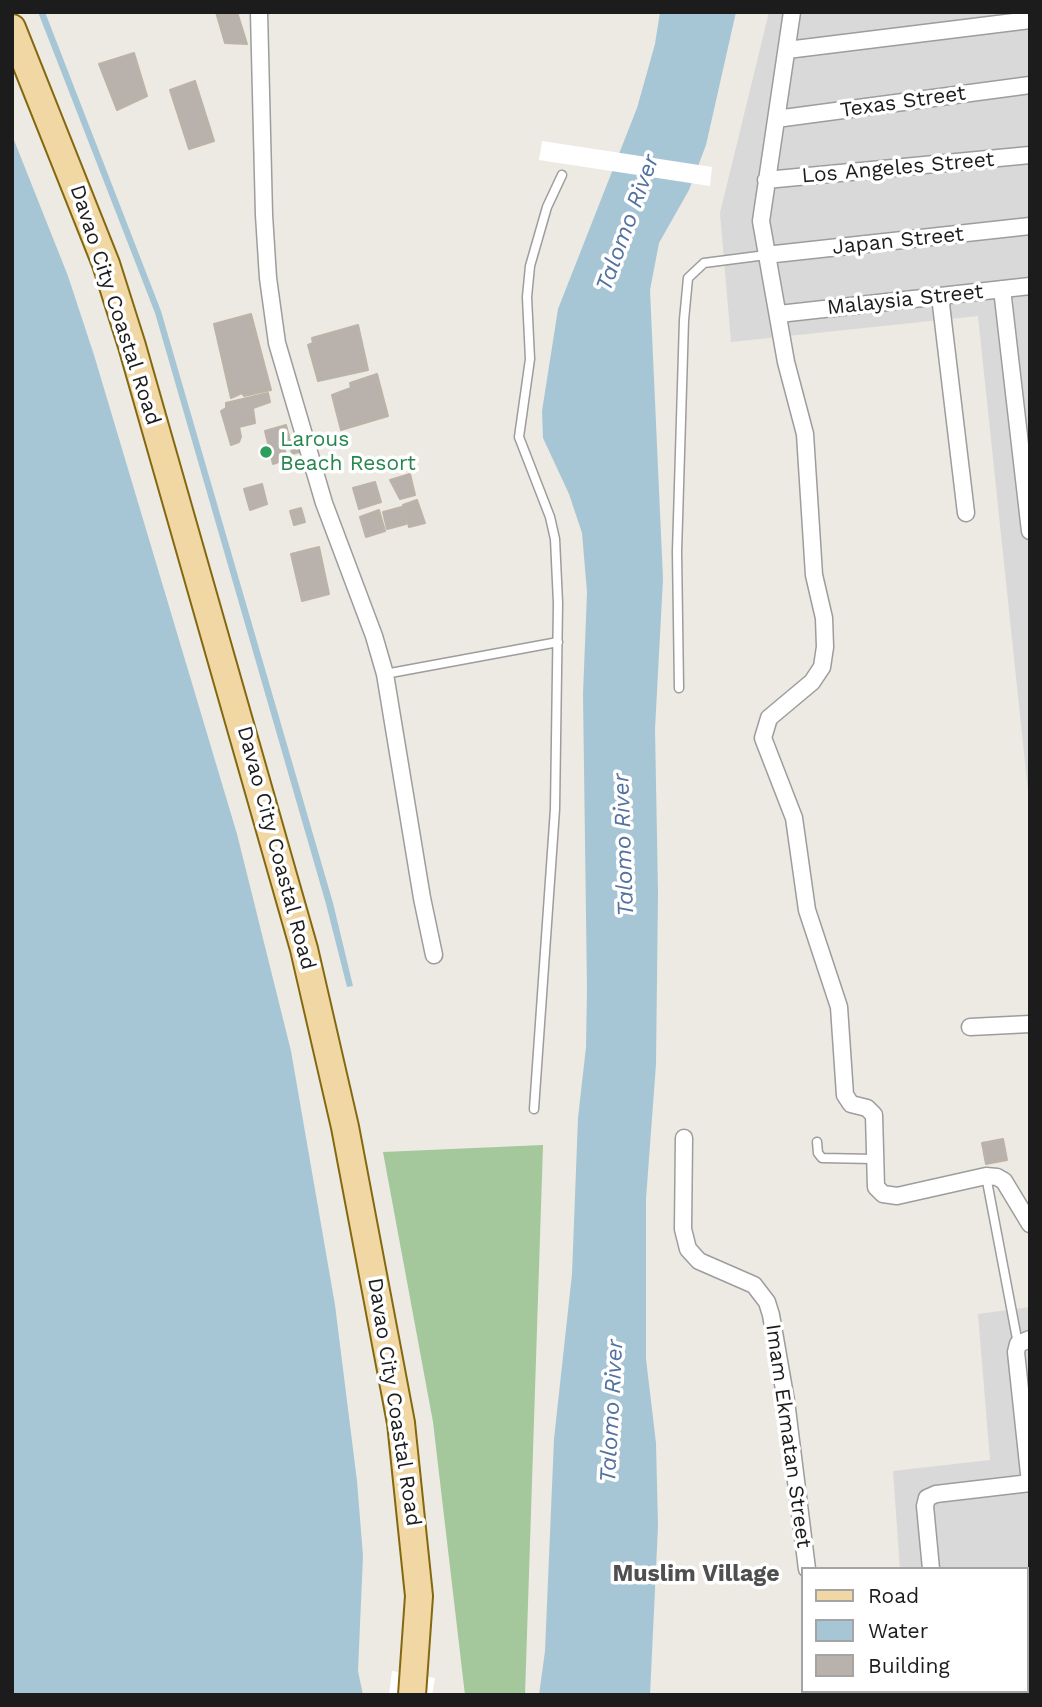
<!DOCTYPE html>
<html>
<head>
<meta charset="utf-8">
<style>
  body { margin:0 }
  #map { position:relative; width:1042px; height:1707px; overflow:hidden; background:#eceae2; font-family:"Work Sans",sans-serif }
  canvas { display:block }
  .frame { position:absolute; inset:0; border:14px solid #1c1c1c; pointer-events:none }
  .legend { position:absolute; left:801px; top:1567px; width:228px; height:126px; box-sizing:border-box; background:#fff; border:2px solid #a4a4a4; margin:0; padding:9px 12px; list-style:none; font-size:21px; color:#1c1c1c }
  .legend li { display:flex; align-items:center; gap:14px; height:35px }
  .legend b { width:35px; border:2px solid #a4a4a4 }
</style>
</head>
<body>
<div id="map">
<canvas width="1042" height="1707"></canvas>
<div class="frame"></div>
<ul class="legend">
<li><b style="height:9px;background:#f1d7a3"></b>Road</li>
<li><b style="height:19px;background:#a7c6d5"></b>Water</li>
<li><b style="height:19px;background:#b9b2ac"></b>Building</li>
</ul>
</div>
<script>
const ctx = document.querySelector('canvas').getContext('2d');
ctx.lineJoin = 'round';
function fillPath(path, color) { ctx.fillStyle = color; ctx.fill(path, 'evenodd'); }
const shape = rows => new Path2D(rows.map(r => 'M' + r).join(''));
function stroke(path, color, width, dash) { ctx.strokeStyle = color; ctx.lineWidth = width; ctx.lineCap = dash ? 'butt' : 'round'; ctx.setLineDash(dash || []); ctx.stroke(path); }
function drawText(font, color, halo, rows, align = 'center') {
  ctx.font = font + ' "Work Sans",sans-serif'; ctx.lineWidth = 7; ctx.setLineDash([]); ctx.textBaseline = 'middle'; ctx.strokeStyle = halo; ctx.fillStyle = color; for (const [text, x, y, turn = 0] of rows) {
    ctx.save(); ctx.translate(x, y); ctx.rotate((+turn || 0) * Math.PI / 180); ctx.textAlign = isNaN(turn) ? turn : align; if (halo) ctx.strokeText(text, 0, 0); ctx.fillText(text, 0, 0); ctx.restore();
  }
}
fillPath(shape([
  [769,12,1030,12,1030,810,978,316,731,342,720,213],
  [1030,1307,1030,1695,908,1695,908,1691,1026,1691,1026,1569,900,1569,893,1471,990,1460,978,1314]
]), '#dad9d9');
fillPath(shape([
  [543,1145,525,1695,465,1695,433,1422,383,1152]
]), '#a4c79b');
fillPath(shape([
  [38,12,45,12,161,311,333,903,353,986,347,987,326,904,155,313],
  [660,12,736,12,706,145,689,190,659,243,650,290,663,579,655,729,658,892,656,1064,646,1199,646,1359,656,1443,658,1526,650,1695,539,1695,545,1651,554,1439,572,1274,578,1118,586,1047,587,990,583,694,587,592,582,533,569,494,543,438,542,411,558,309,637,108,655,44],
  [12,135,68,276,94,355,237,834,291,1051,335,1305,357,1481,363,1556,358,1671,363,1695,12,1695]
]), '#a7c6d5');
fillPath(shape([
  [542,141,712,167,710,186,539,160],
  [392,1671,435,1678,432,1695,389,1695]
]), '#fff');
const building = shape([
  [216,12,237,12,247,44,225,43,216,12],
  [134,53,147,96,117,110,99,64,134,53],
  [195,81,214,141,189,149,170,90,195,81],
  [251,314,271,390,244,396,242,393,231,398,214,324,251,314],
  [358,325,368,370,318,381,308,345,313,343,312,338,358,325],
  [377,374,388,416,341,430,332,395,351,388,350,383,377,374],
  [268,393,270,402,253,408,255,423,239,427,241,437,239,442,231,445,221,411,226,408,226,403,268,393],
  [286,425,290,440,296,439,299,452,292,454,290,444,284,447,287,459,273,464,265,431,286,425],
  [410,474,415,495,400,499,390,480,410,474],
  [375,482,381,502,359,509,353,488,375,482],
  [262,484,267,504,250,510,244,489,262,484],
  [417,500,425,523,409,527,403,505,417,500],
  [402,507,406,524,387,529,383,512,402,507],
  [301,508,305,522,294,525,290,511,301,508],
  [379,510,385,531,366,537,360,517,379,510],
  [319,547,329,594,302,601,291,554,319,547],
  [1003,1139,1007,1160,986,1164,982,1143,1003,1139]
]);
fillPath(building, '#b9b2ac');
stroke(building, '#bcb2a6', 2);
const lane = shape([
  [385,674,558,642],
  [679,688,677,552,684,320,688,278,704,263,766,255],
  [534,1109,555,809,558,603,555,539,550,517,519,437,530,359,527,297,530,266,547,207,562,175],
  [817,1142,818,1153,822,1158,874,1159],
  [986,1176,1018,1344]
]);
const street = shape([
  [259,12,264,215,268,278,277,343,324,503,374,636,385,674,422,898,434,955],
  [792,12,761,221,786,362,805,434,814,575,824,618,825,647,822,667,812,682,769,718,763,738,794,818,807,910,839,1007,845,1095,851,1104,867,1108,874,1115,876,1187,883,1194,897,1196,986,1176,997,1177,1004,1181,1030,1224],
  [787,50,1030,20],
  [776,119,1030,85],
  [766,180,1030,155],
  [766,255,1030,226],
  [1002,289,1030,531],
  [940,296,966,513],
  [779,314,1030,286],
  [970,1027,1030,1024],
  [684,1138,683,1229,688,1249,699,1261,754,1285,767,1302,771,1315,786,1401,807,1569],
  [1030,1339,1018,1344,1016,1352,1030,1483],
  [931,1569,925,1506,927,1498,936,1494,1030,1483],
  [819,1691,819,1695],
  [943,1691,943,1695]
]);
const primary = shape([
  [12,28,106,264,132,346,304,949,345,1127,401,1423,419,1596,412,1695]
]);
stroke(lane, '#9d9d9d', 11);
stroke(street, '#9d9d9d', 19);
stroke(primary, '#836810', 30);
stroke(lane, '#fff', 8);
stroke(street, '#fff', 16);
stroke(primary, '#f1d7a3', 26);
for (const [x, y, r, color] of [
  [266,452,7,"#2e9e5b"]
]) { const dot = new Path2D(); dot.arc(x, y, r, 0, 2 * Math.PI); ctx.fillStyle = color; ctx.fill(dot); stroke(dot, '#fff', 2.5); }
drawText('21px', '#1c1c1c', '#fff', [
  ["Texas Street",903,102,-8],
  ["Los Angeles Street",898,168,-5],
  ["Japan Street",898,241,-6],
  ["Malaysia Street",905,300,-6],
  ["Davao City Coastal Road",115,305,72],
  ["Davao City Coastal Road",276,848,75],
  ["Davao City Coastal Road",394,1402,81],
  ["Imam Ekmatan Street",788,1436,82]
]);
drawText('21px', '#27864d', '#fff', [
  ["Larous",280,440],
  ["Beach Resort",280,464]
], 'left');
drawText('italic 23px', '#5372a0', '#fff', [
  ["Talomo River",628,223,-70],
  ["Talomo River",624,845,-92],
  ["Talomo River",612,1411,-87]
]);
drawText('bold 23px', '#4f4f4f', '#fff', [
  ["Muslim Village",696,1574]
]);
</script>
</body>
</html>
